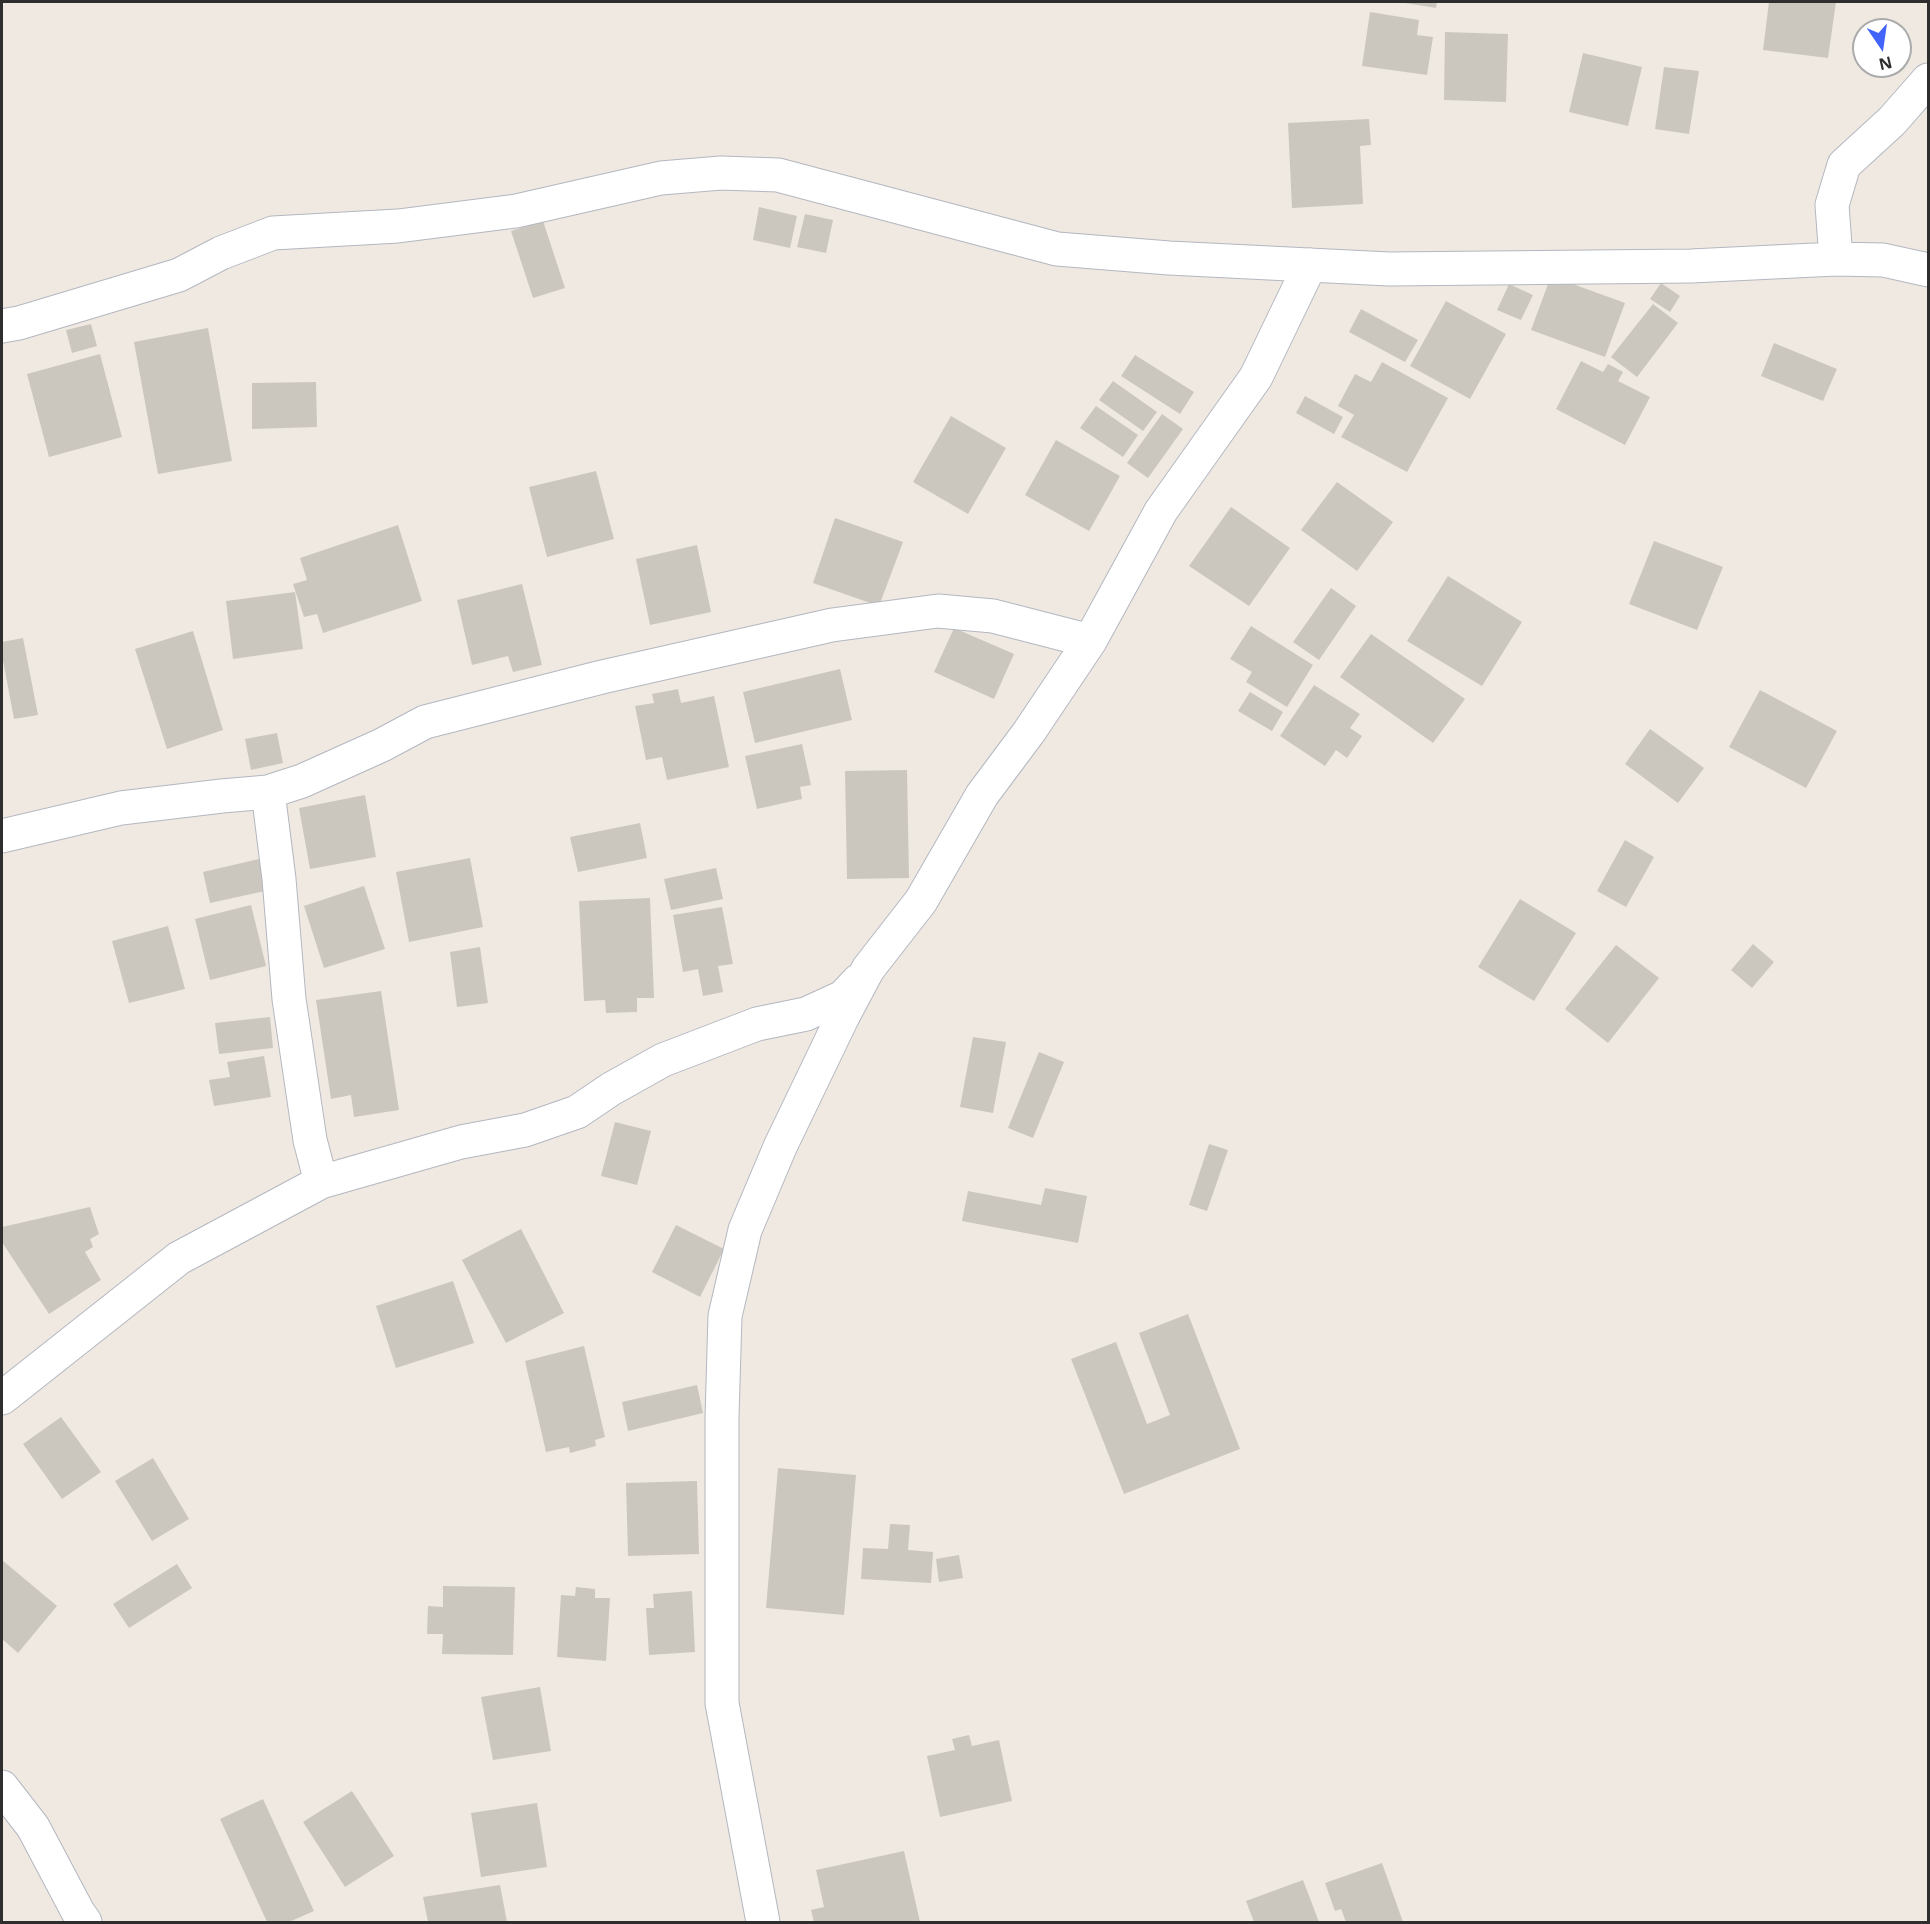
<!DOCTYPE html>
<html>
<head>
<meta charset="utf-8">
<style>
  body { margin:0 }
  #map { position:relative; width:1930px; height:1924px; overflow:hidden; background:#efe9e1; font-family:"Noto Sans",sans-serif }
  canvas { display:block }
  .frame { position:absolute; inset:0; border:3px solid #2e2e2e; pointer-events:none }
  .north { position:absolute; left:1852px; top:18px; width:60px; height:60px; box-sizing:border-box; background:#fff; border:2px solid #ababab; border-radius:50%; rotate:167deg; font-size:16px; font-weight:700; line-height:24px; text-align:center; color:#2e2e2e }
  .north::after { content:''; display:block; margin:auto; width:21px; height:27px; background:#4264fb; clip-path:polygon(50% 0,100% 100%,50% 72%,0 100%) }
</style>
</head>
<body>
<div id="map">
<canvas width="1930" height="1924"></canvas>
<div class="frame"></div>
<div class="north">N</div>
</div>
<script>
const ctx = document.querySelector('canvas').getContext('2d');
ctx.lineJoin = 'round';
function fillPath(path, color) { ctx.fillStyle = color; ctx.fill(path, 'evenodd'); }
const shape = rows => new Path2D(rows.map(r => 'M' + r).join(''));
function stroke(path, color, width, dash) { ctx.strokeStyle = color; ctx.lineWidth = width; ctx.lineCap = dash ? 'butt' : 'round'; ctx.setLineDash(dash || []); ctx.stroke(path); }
fillPath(shape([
  [1399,2,1437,2,1436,8],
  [1769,2,1836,2,1828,58,1763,50],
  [1370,12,1419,20,1417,35,1433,37,1427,75,1362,66],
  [1445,32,1508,34,1506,102,1444,100],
  [1583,53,1642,67,1628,126,1569,112],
  [1664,67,1699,71,1689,134,1655,129],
  [1369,119,1371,145,1360,146,1363,204,1292,208,1288,123],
  [759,207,797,216,790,248,753,240],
  [805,214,833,220,826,253,797,247],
  [543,221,565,288,533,298,511,231],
  [1551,276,1625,303,1605,357,1531,330],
  [1661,283,1680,296,1670,312,1650,299],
  [1509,284,1533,295,1521,320,1497,310],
  [1446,301,1506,334,1470,399,1410,366],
  [1653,304,1678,323,1637,377,1611,357],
  [1361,309,1418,340,1405,362,1349,332],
  [91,324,97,346,72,353,66,330],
  [208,328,232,461,158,474,134,342],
  [1774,343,1837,369,1823,401,1761,376],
  [100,354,122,437,49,457,27,374],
  [1135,355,1194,392,1180,414,1121,376],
  [1581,361,1603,372,1608,364,1623,372,1618,381,1650,397,1625,445,1556,409],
  [1382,362,1448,398,1407,472,1341,437,1354,415,1338,406,1355,374,1371,382],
  [1113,381,1157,412,1143,431,1099,400],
  [316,382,317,427,252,429,252,383],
  [1305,396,1343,417,1334,434,1296,413],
  [1096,406,1138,435,1123,457,1080,428],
  [1162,414,1183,429,1148,478,1127,463],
  [951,416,1006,448,968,514,913,482],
  [1056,440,1120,476,1089,531,1025,495],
  [596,471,614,539,547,557,529,487],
  [1337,482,1393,522,1357,571,1301,530],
  [1231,507,1290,548,1249,606,1189,566],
  [835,518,903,542,879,606,813,583],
  [398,525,422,601,323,633,317,614,304,617,293,584,307,580,300,558],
  [1654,541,1723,567,1697,630,1629,604],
  [697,545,711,612,650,625,636,559],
  [1448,576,1522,622,1482,686,1407,641],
  [522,584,542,665,513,672,508,656,472,665,457,600],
  [1331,588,1356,606,1319,660,1293,642],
  [295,592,303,649,233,659,226,601],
  [1251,626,1313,665,1287,707,1246,682,1252,672,1230,659],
  [954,628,1014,654,994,699,934,672],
  [193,631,223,730,167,749,135,649],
  [1371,634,1465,699,1433,743,1340,677],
  [23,638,38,715,14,719,2,655,2,642],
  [840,669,852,720,755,743,743,692],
  [1314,685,1360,714,1350,728,1362,736,1347,758,1336,750,1325,766,1280,736],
  [678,689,681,703,714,696,729,767,667,780,662,757,646,760,635,706,654,703,652,694],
  [1760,690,1837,731,1806,788,1729,747],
  [1250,692,1283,712,1272,731,1238,711],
  [1650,729,1704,768,1678,803,1625,764],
  [277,733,283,763,251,770,245,739],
  [802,744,811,785,800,787,802,799,757,809,745,756],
  [907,770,909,878,847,879,845,771],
  [365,795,376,857,310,869,299,808],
  [640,823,647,858,578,872,570,837],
  [1625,840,1654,857,1626,907,1597,891],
  [470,858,483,927,409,942,396,872],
  [259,859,265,891,210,903,203,872],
  [716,868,723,899,671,910,664,879],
  [364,886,385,949,324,968,304,906],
  [650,898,654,998,637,998,637,1012,606,1013,605,1000,584,1001,579,901],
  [1520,899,1576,933,1534,1001,1478,967],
  [251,905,266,966,210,980,195,919],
  [722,907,733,964,718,966,723,992,703,996,698,969,683,972,673,915],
  [168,926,185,989,129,1003,112,941],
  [1753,944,1774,962,1752,988,1731,970],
  [1616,945,1659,978,1608,1043,1565,1009],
  [480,947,488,1003,457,1007,450,952],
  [381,991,399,1110,354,1117,351,1095,331,1099,316,1000],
  [270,1017,273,1048,219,1054,215,1023],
  [973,1037,1006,1042,993,1113,960,1107],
  [1039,1052,1064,1062,1033,1138,1008,1128],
  [264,1056,271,1097,214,1106,209,1080,230,1077,227,1062],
  [615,1122,651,1131,637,1185,601,1176],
  [1209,1144,1228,1150,1207,1211,1189,1205],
  [1045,1188,1087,1196,1078,1243,962,1221,968,1191,1041,1205],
  [90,1207,99,1234,90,1239,93,1247,85,1252,101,1280,49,1314,2,1242,2,1227],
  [676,1225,724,1249,700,1297,652,1272],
  [521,1229,564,1313,506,1343,462,1260],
  [453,1281,474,1343,396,1368,376,1306],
  [1188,1314,1240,1449,1124,1494,1071,1359,1116,1342,1147,1424,1170,1415,1139,1333],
  [584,1346,605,1437,595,1440,596,1446,570,1453,569,1447,546,1452,525,1361],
  [697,1385,703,1413,628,1431,622,1402],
  [61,1417,101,1472,62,1499,23,1444],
  [153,1458,189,1519,152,1541,115,1481],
  [778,1468,856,1475,844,1615,766,1608],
  [697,1481,699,1554,628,1556,626,1483],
  [890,1524,910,1525,908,1550,933,1552,931,1583,861,1579,863,1548,888,1549],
  [959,1555,963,1578,939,1582,936,1559],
  [2,1560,57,1606,18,1653,2,1639],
  [177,1564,192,1588,129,1628,113,1604],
  [443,1586,515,1587,513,1655,442,1654,443,1634,427,1634,428,1606,443,1607],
  [576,1587,595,1589,595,1598,610,1598,606,1661,557,1657,561,1595,575,1596],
  [692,1591,695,1652,649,1655,646,1608,654,1608,653,1594],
  [540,1687,551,1751,493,1760,481,1697],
  [969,1735,972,1746,999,1740,1012,1801,940,1817,927,1756,955,1750,952,1739],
  [352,1791,394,1856,345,1887,303,1822],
  [263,1799,314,1911,289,1922,267,1922,220,1819],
  [537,1803,547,1867,481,1877,471,1813],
  [904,1851,920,1922,814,1922,811,1910,824,1907,816,1870],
  [1382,1863,1403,1922,1346,1922,1341,1909,1335,1911,1325,1883],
  [1303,1880,1319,1922,1254,1922,1246,1901],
  [500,1885,507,1922,428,1922,423,1897]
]), '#cbc7bf');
const street = shape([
  [1928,80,1892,121,1844,165,1832,205,1836,259,1883,260,1928,270],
  [2,326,19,323,179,275,221,253,273,233,398,226,516,211,661,178,721,173,778,175,1057,249,1169,258,1389,269,1691,266,1836,259],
  [268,792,279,879,289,999,310,1140,321,1182],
  [2,836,121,808,222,796,268,792,302,781,382,745,425,722,602,677,832,625,938,611,993,616,1090,641],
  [2,1398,179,1258,321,1182,461,1142,525,1130,577,1112,611,1089,663,1060,757,1024,806,1014,843,997,858,981],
  [2,1787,33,1827,78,1912,85,1922],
  [763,1922,722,1703,722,1417,725,1316,745,1230,780,1147,842,1018,868,969,921,901,982,795,1029,732,1090,641,1161,511,1256,377,1310,265]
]);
stroke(street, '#b4b7c1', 35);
stroke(street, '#fff', 33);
</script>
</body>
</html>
